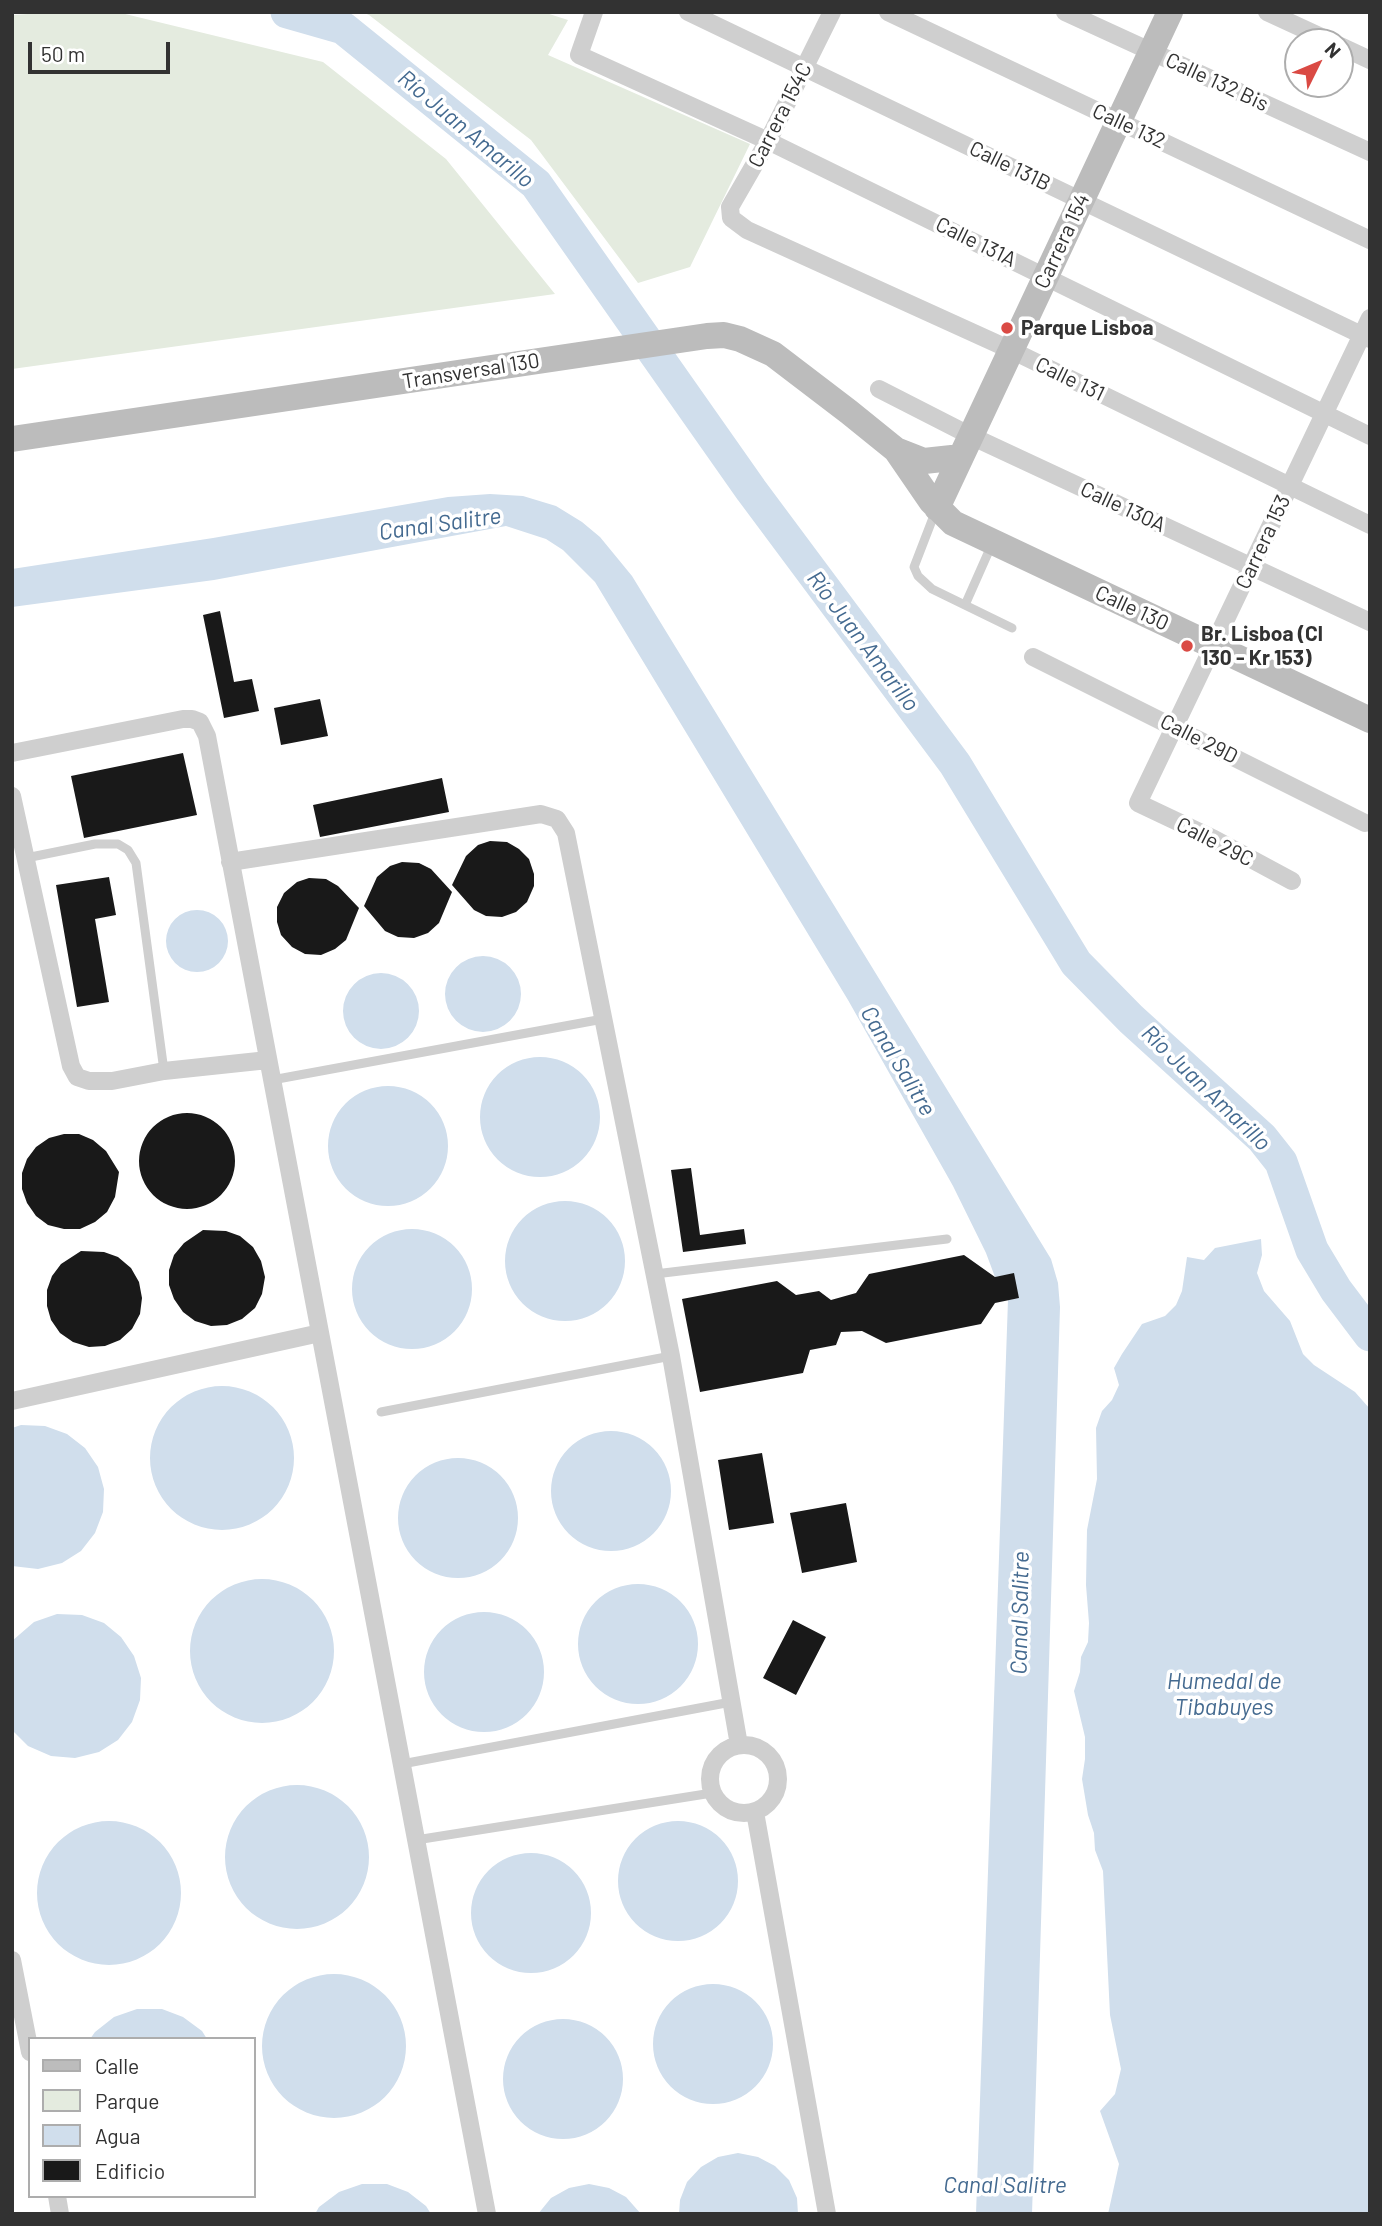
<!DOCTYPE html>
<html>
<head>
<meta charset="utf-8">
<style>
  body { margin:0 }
  #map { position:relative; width:1382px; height:2226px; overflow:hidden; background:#fff; font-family:Barlow,sans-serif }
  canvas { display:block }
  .frame { position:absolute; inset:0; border:14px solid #323232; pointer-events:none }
  .legend { position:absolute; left:28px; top:2037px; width:228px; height:161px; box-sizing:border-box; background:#fff; border:2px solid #adadad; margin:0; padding:9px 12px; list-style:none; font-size:21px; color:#323232 }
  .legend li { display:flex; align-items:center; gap:14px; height:35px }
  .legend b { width:35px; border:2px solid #adadad }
  .north { position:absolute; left:1284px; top:28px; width:70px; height:70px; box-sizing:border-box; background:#fff; border:2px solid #adadad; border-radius:50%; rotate:47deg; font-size:19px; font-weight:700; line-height:28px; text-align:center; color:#323232 }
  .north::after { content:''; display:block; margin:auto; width:24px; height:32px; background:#da4a44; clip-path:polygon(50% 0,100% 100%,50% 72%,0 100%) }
  .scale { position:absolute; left:28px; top:42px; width:142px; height:32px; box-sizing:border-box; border:4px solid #323232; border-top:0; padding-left:9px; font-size:21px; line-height:24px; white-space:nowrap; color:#323232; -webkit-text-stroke:5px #fff; paint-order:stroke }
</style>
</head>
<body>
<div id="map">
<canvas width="1382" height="2226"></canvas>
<div class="frame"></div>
<ul class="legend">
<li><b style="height:9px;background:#bcbcbc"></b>Calle</li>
<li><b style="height:19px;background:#e4ebdf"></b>Parque</li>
<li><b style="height:19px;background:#d0deec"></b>Agua</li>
<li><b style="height:19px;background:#191919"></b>Edificio</li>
</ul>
<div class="north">N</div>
<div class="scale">50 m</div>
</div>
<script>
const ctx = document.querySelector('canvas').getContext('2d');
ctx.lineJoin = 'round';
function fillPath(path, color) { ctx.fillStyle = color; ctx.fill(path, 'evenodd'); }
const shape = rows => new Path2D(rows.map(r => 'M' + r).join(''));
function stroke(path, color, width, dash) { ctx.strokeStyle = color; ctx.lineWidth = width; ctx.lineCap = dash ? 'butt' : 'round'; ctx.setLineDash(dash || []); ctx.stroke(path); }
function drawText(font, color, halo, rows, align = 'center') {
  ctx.font = font + ' Barlow,sans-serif'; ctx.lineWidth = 7; ctx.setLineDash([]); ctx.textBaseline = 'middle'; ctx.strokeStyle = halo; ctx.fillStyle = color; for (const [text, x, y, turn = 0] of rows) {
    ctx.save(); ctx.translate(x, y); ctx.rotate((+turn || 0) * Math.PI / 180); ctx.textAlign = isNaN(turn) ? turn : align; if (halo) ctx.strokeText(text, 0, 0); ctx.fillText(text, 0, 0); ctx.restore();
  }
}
fillPath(shape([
  [59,12,117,12,323,62,446,159,555,294,12,369,12,15],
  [362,12,543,12,568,20,548,55,750,144,690,267,638,283,531,140,369,15]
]), '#e4ebdf');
fillPath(shape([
  [490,494,523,496,556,506,582,522,600,537,632,576,1051,1259,1058,1283,1060,1307,1032,2214,976,2214,1008,1300,1019,1298,1013,1274,995,1277,986,1253,953,1186,848,1000,595,582,563,550,546,539,506,526,214,580,12,607,12,569,213,538,448,497],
  '166 941a31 31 0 1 1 62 0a31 31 0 1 1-62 0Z',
  '445 994a38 38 0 1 1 76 0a38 38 0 1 1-76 0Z',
  '343 1011a38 38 0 1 1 76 0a38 38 0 1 1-76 0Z',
  '480 1117a60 60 0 1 1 120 0a60 60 0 1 1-120 0Z',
  '328 1146a60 60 0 1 1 120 0a60 60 0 1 1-120 0Z',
  '505 1261a60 60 0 1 1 120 0a60 60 0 1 1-120 0Z',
  '352 1289a60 60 0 1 1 120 0a60 60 0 1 1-120 0Z',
  [1261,1239,1262,1255,1257,1273,1264,1291,1290,1321,1303,1354,1314,1365,1355,1392,1370,1409,1370,2214,1108,2214,1119,2164,1100,2111,1115,2094,1121,2069,1110,2015,1103,1871,1095,1850,1094,1833,1088,1815,1082,1779,1085,1759,1085,1737,1074,1691,1080,1672,1081,1657,1088,1642,1089,1623,1086,1585,1087,1530,1097,1479,1096,1428,1102,1411,1112,1400,1119,1385,1114,1368,1122,1354,1142,1324,1165,1316,1176,1305,1182,1291,1187,1257,1204,1260,1215,1248],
  '150 1458a72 72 0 1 1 144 0a72 72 0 1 1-144 0Z',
  [21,1425,45,1426,67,1434,85,1448,98,1467,104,1489,103,1512,95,1533,81,1551,62,1563,38,1569,12,1566,12,1428],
  '551 1491a60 60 0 1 1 120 0a60 60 0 1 1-120 0Z',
  '398 1518a60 60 0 1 1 120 0a60 60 0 1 1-120 0Z',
  '190 1651a72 72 0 1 1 144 0a72 72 0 1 1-144 0Z',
  '578 1644a60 60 0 1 1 120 0a60 60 0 1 1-120 0Z',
  '424 1672a60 60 0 1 1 120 0a60 60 0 1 1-120 0Z',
  [57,1614,82,1615,104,1623,121,1637,134,1656,141,1678,140,1700,132,1722,118,1740,99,1752,75,1758,51,1756,28,1746,12,1730,12,1641,34,1622],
  '225 1857a72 72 0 1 1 144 0a72 72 0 1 1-144 0Z',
  '618 1881a60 60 0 1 1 120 0a60 60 0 1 1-120 0Z',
  '37 1893a72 72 0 1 1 144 0a72 72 0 1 1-144 0Z',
  '471 1913a60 60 0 1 1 120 0a60 60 0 1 1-120 0Z',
  '262 2046a72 72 0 1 1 144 0a72 72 0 1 1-144 0Z',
  '653 2044a60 60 0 1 1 120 0a60 60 0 1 1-120 0Z',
  [137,2009,162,2009,183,2017,202,2031,207,2039,90,2039,95,2032,114,2017],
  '503 2079a60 60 0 1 1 120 0a60 60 0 1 1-120 0Z',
  [738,2153,758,2157,775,2166,789,2180,797,2198,798,2214,679,2214,680,2200,687,2182,701,2167,718,2157],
  [362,2184,387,2184,408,2192,426,2206,431,2214,315,2214,319,2207,339,2192],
  [589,2184,609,2188,626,2197,641,2214,538,2214,551,2198,569,2188]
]), '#d0deec');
stroke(shape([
  [287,12,343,28,536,184,751,490,955,764,1076,963,1131,1019,1262,1138,1281,1162,1312,1250,1336,1290,1370,1335]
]), '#d0deec', 33);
fillPath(shape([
  [220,611,234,682,252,679,259,711,224,718,203,615],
  [320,699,328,736,281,745,274,708],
  [183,753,197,815,84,838,71,776],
  [442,778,449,812,320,837,313,805],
  [490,841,507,842,519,849,529,859,534,874,534,886,527,902,516,912,502,917,486,916,474,910,452,885,466,856,478,845],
  [402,862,419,863,431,869,452,892,439,923,428,933,414,938,398,937,385,931,364,906,377,877,390,866],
  [109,877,116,915,95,919,109,1002,77,1007,56,885],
  [309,878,326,879,338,886,359,908,346,940,335,949,321,955,305,954,292,947,281,935,277,922,277,907,284,893,297,882],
  '139 1161a48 48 0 1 1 96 0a48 48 0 1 1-96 0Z',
  [64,1134,79,1134,93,1140,106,1151,119,1172,115,1197,107,1212,95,1222,80,1229,64,1229,48,1225,36,1216,27,1203,22,1189,22,1173,27,1159,36,1147,49,1138],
  [691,1168,700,1235,744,1229,746,1244,683,1252,671,1170],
  [203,1230,226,1231,240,1236,253,1247,261,1261,265,1277,262,1294,255,1308,242,1319,227,1325,211,1326,195,1321,183,1312,174,1299,169,1285,169,1270,174,1255,184,1243],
  [81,1251,104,1252,118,1257,131,1268,139,1282,142,1298,140,1314,132,1329,120,1340,105,1346,89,1347,73,1342,60,1333,51,1320,47,1306,47,1290,52,1276,61,1264],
  [964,1255,995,1277,1014,1273,1019,1298,995,1303,981,1324,886,1343,862,1331,841,1332,836,1345,810,1350,803,1373,700,1392,682,1299,777,1281,796,1295,819,1291,831,1300,856,1293,869,1274],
  [762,1453,774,1523,729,1530,718,1460],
  [846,1503,857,1562,802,1573,790,1513],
  [793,1620,826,1637,796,1695,763,1678]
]), '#191919');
stroke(shape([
  [936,510,914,567,918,576,932,589,1012,628],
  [965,605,992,544],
  [26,858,95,844,118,844,128,850,136,863,164,1071],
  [272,1080,603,1019],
  [655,1274,947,1239],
  [381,1412,671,1356],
  [402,1764,731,1702],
  [416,1840,712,1793]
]), '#cfcfcf', 9);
stroke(shape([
  [594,12,579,55,768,141,1370,436],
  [688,12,1370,339],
  [832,12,768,141,730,207,731,218,747,230,1011,350,1370,525],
  [888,12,1370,240],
  [1065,12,1370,152],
  [1267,12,1332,42],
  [1340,46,1370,60],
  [879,389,971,436,1370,622],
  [1033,657,1365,823],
  [12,753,183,719,192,719,200,722,207,736,487,2214],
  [12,796,71,1066,77,1077,89,1081,112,1081,164,1071,268,1060],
  [230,862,541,814,557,819,566,833,671,1356,739,1745],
  [1292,881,1214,839,1138,803,1370,318],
  [12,1401,320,1333],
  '710 1779a34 34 0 1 1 68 0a34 34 0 1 1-68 0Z',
  [755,1812,827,2214],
  [12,1960,30,2052],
  [57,2196,60,2214]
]), '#cfcfcf', 18);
stroke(shape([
  [12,439,707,336,724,335,740,339,773,354,849,412,896,450,931,501,953,523,1370,720],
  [896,450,924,461,961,457],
  [937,508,1170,12]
]), '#bcbcbc', 26);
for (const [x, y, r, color] of [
  [1007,328,7,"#da4a44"],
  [1187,646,7,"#da4a44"]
]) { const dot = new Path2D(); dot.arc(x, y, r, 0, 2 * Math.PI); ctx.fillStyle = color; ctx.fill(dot); stroke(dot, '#fff', 2.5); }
drawText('21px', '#323232', '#fff', [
  ["Calle 132 Bis",1217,82,25],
  ["Carrera 154C",780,115,-63],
  ["Calle 132",1129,126,25],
  ["Calle 131B",1010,166,26],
  ["Carrera 154",1062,241,-65],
  ["Calle 131A",976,242,26],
  ["Transversal 130",471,371,-9],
  ["Calle 131",1070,379,26],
  ["Calle 130A",1123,507,25],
  ["Carrera 153",1263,542,-65],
  ["Calle 130",1132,608,25],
  ["Calle 29D",1199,739,27],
  ["Calle 29C",1215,842,27]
]);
drawText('bold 21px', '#323232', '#fff', [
  ["Parque Lisboa",1021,328],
  ["Br. Lisboa (Cl",1201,634],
  ["130 - Kr 153)",1201,658]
], 'left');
drawText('italic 23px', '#446a90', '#fff', [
  ["Río Juan Amarillo",466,129,40],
  ["Canal Salitre",440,524,-8],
  ["Río Juan Amarillo",863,641,53],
  ["Canal Salitre",898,1061,59],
  ["Río Juan Amarillo",1206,1088,44],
  ["Canal Salitre",1020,1613,-89],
  ["Humedal de",1224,1681],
  ["Tibabuyes",1224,1707],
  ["Canal Salitre",1005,2185]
]);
</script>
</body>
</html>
